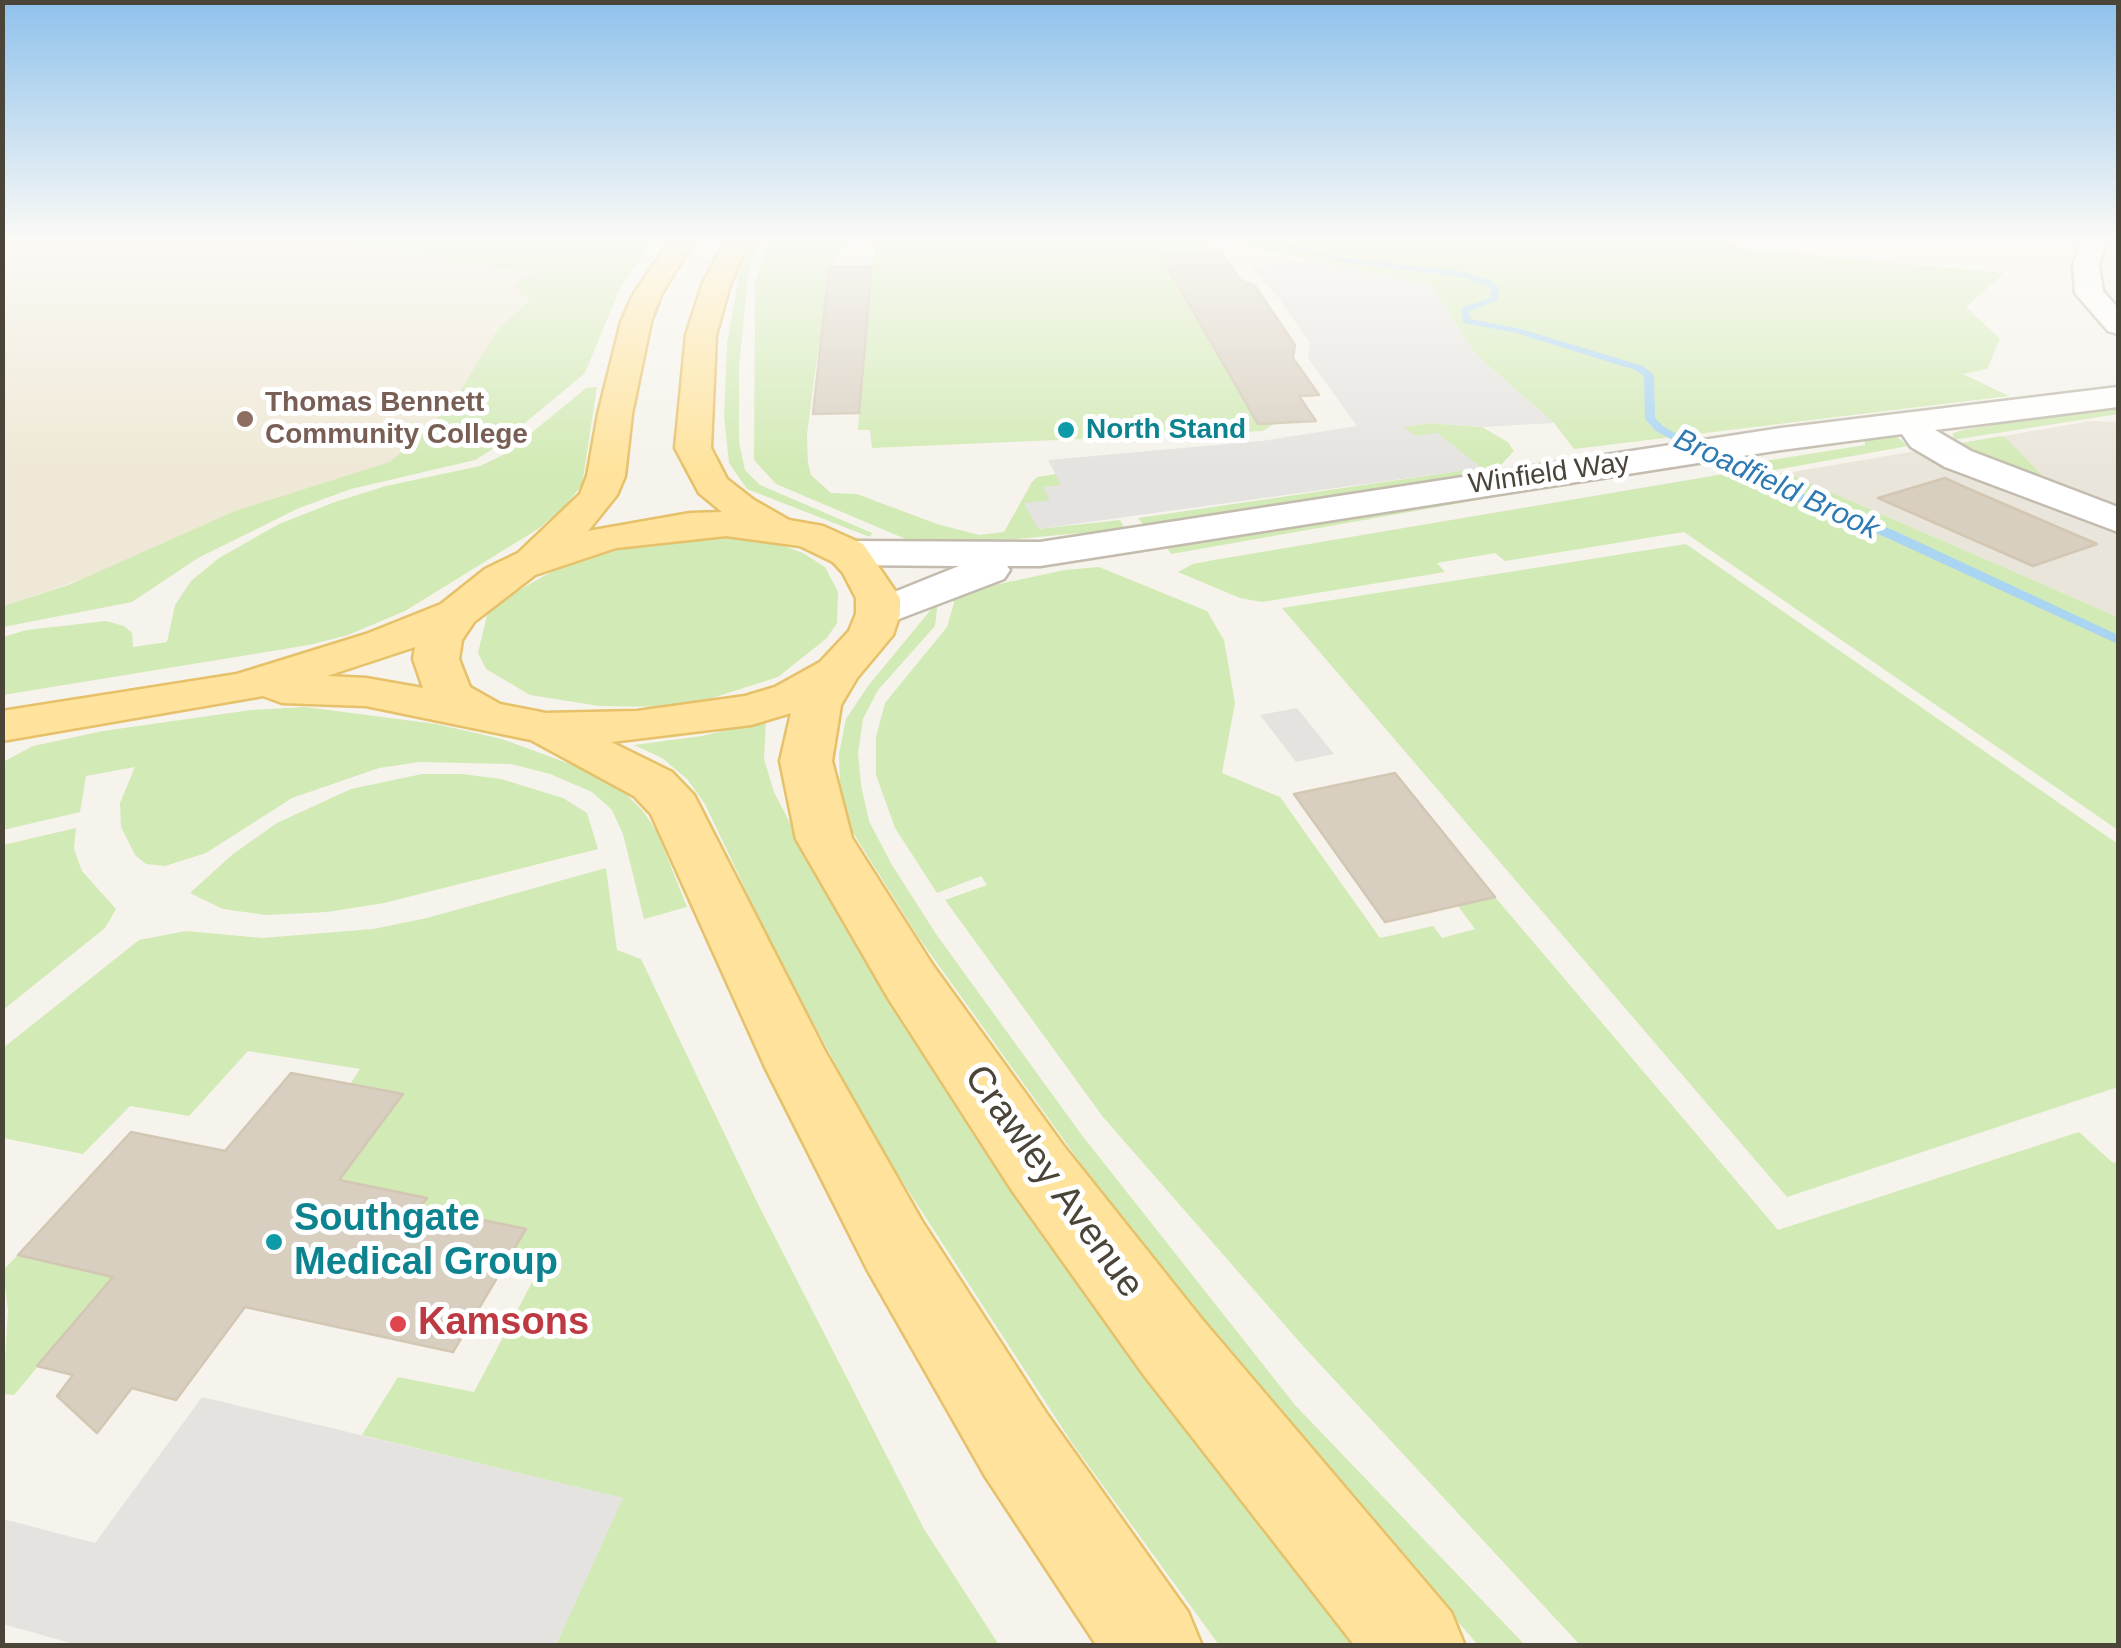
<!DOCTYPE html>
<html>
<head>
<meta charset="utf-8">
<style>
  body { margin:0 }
  #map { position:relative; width:2121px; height:1648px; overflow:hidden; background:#f6f3ec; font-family:Arial,sans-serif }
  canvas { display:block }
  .frame { position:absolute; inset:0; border:5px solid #4b4439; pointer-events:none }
</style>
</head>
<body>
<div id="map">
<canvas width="2121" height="1648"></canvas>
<div class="frame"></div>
</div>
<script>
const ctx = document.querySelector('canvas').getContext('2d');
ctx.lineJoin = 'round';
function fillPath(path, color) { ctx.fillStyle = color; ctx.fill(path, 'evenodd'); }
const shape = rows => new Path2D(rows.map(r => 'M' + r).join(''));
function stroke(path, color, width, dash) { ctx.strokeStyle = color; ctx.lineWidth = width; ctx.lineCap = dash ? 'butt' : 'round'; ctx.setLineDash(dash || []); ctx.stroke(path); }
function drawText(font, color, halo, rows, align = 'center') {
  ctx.font = font + ' Arial,sans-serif'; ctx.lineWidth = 10; ctx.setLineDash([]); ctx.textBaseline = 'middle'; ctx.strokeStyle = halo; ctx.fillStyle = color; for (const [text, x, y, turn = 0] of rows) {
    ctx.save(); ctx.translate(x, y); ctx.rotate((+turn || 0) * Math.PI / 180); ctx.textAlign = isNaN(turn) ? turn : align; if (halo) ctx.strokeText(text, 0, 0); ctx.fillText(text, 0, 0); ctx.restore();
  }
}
fillPath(shape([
  [2091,421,2118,422,2118,617,1787,473]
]), '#eae5da');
fillPath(shape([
  [2,239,632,239,440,458,3,606]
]), '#efe8d6');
fillPath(shape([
  [360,239,655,239,620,288,585,373,496,447,475,460,351,489,299,508,198,558,132,602,3,627,3,606,71,584,235,511,390,462,452,405,498,329,530,300,515,287,524,278,542,271,481,266,417,251,343,248],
  [759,239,763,239,749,269,739,367,739,442,745,470,760,485,872,533,870,537,747,489,729,463,724,416,727,343,740,269,749,249],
  [769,239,847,239,831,267,872,265,876,239,1200,239,1208,253,1223,252,1240,280,1255,286,1295,345,1293,358,1319,395,1300,397,1316,421,1275,423,1263,431,872,448,870,430,858,430,859,413,813,414,820,335,807,435,808,463,811,475,831,493,857,494,937,524,979,535,1004,532,1032,482,1037,477,1056,474,1062,485,1038,529,1120,520,1125,529,983,542,915,543,776,484,754,460,755,283],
  [1232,239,1727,239,1728,244,1745,249,2004,273,1966,307,2000,339,1987,369,1963,374,2009,396,1574,449,1554,423,1475,354,1431,285,1251,247],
  [597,387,582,485,565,506,538,529,405,611,348,635,309,645,3,695,3,637,27,630,106,621,124,626,132,633,133,647,167,642,175,605,191,581,219,558,279,524,335,502,386,486,480,466,507,453,586,388],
  [2118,404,2118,414,1953,440,1953,433,1963,430],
  [1429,423,1482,427,1508,442,1514,451,1501,465,1480,474,1145,527,1138,518,1480,468,1437,434,1415,436,1402,427],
  [1864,435,1896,436,1908,446,1769,471,1759,462,1865,445],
  [2001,436,2006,438,2050,484,1955,444],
  [1787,473,2118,617,2118,830,1684,532,1505,561,1495,553,1437,563,1445,572,1262,602,1240,598,1178,572,1193,564,1214,560,1724,474],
  [1510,488,1517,493,1171,554,1167,548],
  [731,536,771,541,803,553,825,567,838,592,837,623,827,638,778,677,703,701,672,707,599,706,530,695,486,669,478,653,487,615,504,599,556,569,612,550,664,539],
  [1686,544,2118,844,2118,1087,1787,1197,1282,608],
  [1099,567,1207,611,1224,640,1235,703,1222,773,1280,797,1380,938,1433,926,1442,938,1475,929,1458,906,1495,897,1778,1230,2079,1132,2113,1163,2118,1161,2118,1645,1580,1645,1303,1346,1103,1117,945,900,987,885,981,876,937,893,895,828,876,775,876,737,885,703,947,627,954,603,952,594,1065,570],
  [938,601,935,626,878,690,863,719,858,753,861,785,869,821,892,865,936,934,1081,1134,1295,1405,1525,1645,1478,1645,1274,1409,1140,1246,919,938,850,828,840,787,839,754,846,719,868,686],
  [305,707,436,724,502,739,592,772,623,791,643,811,657,832,687,907,644,919,623,834,612,810,592,792,550,774,511,764,420,762,379,768,292,798,206,853,165,866,146,864,135,855,121,827,120,803,135,767,86,776,80,812,3,830,3,762,33,746,103,731,251,710],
  [766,720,764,759,774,792,843,925,937,1073,1359,1645,1219,1645,1072,1443,878,1144,768,937,705,804,687,779,662,758,634,745,702,736],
  [422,774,462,774,501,779,563,798,587,813,598,849,384,903,327,912,266,915,223,909,190,893,233,854,277,823,351,789],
  [76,828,74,849,82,871,116,909,105,928,3,1010,3,845],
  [606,868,617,950,641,959,756,1200,924,1529,999,1645,556,1645,622,1498,362,1435,398,1377,474,1392,537,1273,503,1270,525,1229,420,1207,426,1197,339,1180,402,1094,350,1084,360,1069,248,1051,189,1116,130,1106,83,1154,3,1138,3,1048,139,940,186,931,262,938,373,929,427,918],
  [18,1255,113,1277,14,1395,3,1394,8,1310,3,1270]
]), '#d2eab5');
fillPath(shape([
  [1309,260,1431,285,1475,354,1554,423,1482,427,1429,423,1404,427,1415,436,1437,433,1482,468,1038,529,1024,503,1050,500,1043,487,1061,485,1048,460,1261,441,1357,426,1308,358,1310,343,1275,293,1250,267],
  [1297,708,1334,754,1296,762,1260,715],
  [202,1397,623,1498,556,1645,81,1646,3,1624,3,1519,95,1543]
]), '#e5e3e0');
fillPath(shape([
  [1255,239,1268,239,1342,258,1464,272,1491,281,1499,288,1498,300,1469,311,1470,319,1521,329,1643,366,1654,375,1655,418,1664,427,1751,473,1895,531,2118,635,2118,644,1885,537,1743,479,1656,431,1645,419,1644,376,1635,370,1516,333,1463,323,1461,308,1490,298,1491,289,1485,285,1463,277,1342,262,1255,239]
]), '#a9d4f2');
const building = shape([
  [1222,252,1240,280,1255,286,1295,345,1293,358,1319,395,1299,396,1316,421,1258,424,1160,254,1222,252],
  [872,266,859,413,813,414,829,267,872,266],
  [1945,478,1960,485,2097,544,2033,566,1878,498,1945,478],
  [1395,773,1495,897,1385,922,1294,794,1395,773],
  [291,1073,403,1094,339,1180,427,1198,420,1207,526,1229,453,1352,245,1307,176,1400,132,1388,97,1433,57,1396,73,1375,37,1366,113,1277,18,1255,131,1132,225,1151,291,1073]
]);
fillPath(building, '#d8cfc1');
stroke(building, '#d3c7b4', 2.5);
const minor = shape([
  [2083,239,2107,239,2099,265,2103,291,2118,308,2118,334,2108,331,2075,293,2073,265,2083,239],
  [2118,387,2118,407,1935,430,1971,451,2118,507,2118,532,1945,467,1911,447,1902,434,1781,450,1040,566,1007,566,1010,570,1004,579,878,627,862,623,856,614,862,605,959,566,848,565,833,562,827,553,833,544,848,541,1040,542,1781,428,2118,387]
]);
const major = shape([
  [671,239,695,239,661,295,651,322,632,414,625,476,617,495,588,531,690,513,722,512,699,493,675,448,686,335,702,285,726,239,750,239,730,285,716,335,711,448,727,479,754,500,789,520,823,526,863,544,900,598,900,614,893,635,857,678,841,705,832,761,852,838,932,964,1063,1145,1201,1318,1451,1612,1465,1646,1355,1646,1143,1374,1011,1189,888,998,796,839,780,761,791,713,751,725,611,742,672,772,694,795,825,1051,922,1221,1047,1414,1188,1612,1202,1646,1097,1646,985,1476,868,1271,765,1067,651,814,634,796,531,740,366,706,282,703,263,696,2,741,2,711,237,674,366,634,441,604,485,569,518,553,580,494,587,476,598,414,621,322,633,295,671,239],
  [726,536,800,546,833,562,843,573,856,598,856,614,849,631,820,662,775,687,745,696,637,711,546,713,500,704,470,687,459,659,462,640,474,622,535,575,616,548,726,536],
  [415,647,413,659,423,688,366,678,327,676,415,647]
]);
stroke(minor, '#c2bbae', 5);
stroke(major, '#e6c16a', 5);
fillPath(minor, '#fff');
fillPath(major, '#ffe39c');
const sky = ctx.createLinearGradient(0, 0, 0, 470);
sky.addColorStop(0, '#8fc1ec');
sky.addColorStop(0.51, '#fbfaf6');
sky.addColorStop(1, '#fbfaf600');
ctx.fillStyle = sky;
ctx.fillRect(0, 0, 2121, 470);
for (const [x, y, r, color] of [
  [245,419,10,"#8d6e63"],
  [1066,430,10,"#0f9aa8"],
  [274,1242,10,"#0f9aa8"],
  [398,1324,10,"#e0444e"]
]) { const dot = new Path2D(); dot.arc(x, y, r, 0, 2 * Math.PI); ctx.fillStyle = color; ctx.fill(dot); stroke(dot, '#fff', 4); }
drawText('bold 28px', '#785e54', '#fff', [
  ["Thomas Bennett",265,403],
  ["Community College",265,435]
], 'left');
drawText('bold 28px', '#0d838f', '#fff', [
  ["North Stand",1086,430]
], 'left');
drawText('28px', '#4b4439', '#fff', [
  ["Winfield Way",1549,474,-8]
]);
drawText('italic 30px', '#2e7ab2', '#fff', [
  ["Broadfield Brook",1776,485,25]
]);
drawText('38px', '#4b4439', '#fff', [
  ["Crawley Avenue",1053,1182,54]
]);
drawText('bold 38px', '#0d838f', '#fff', [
  ["Southgate",294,1220],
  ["Medical Group",294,1264]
], 'left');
drawText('bold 38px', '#be3a42', '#fff', [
  ["Kamsons",418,1324]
], 'left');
</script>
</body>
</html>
